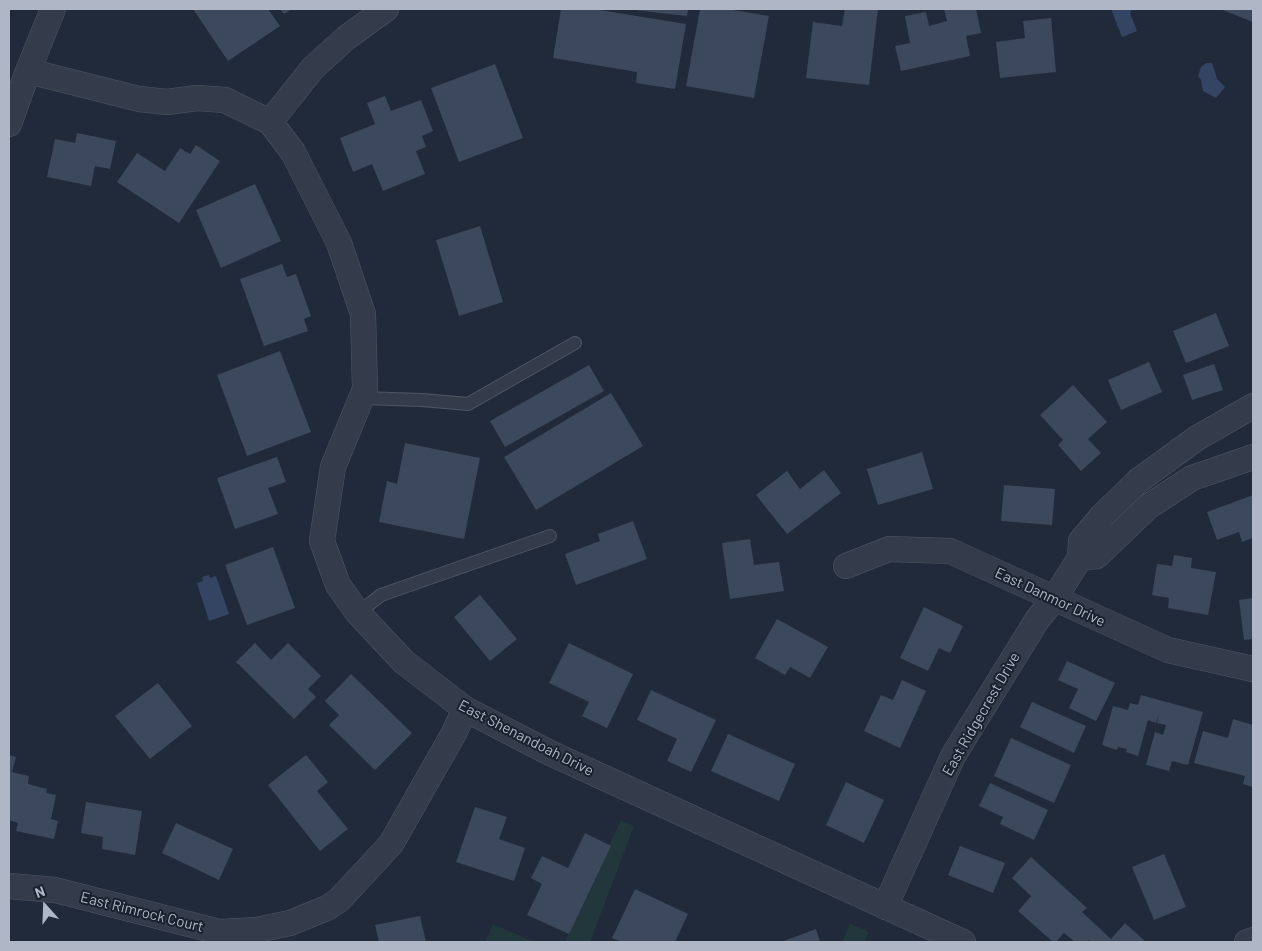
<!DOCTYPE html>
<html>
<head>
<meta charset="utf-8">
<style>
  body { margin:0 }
  #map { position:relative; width:1262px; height:951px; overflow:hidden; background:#202a3a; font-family:Barlow,sans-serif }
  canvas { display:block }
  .frame { position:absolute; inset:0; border:10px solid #afb7c7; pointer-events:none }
  .north { position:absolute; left:20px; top:881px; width:50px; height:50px; -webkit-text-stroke:4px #19212f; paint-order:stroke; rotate:340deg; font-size:14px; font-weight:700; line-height:20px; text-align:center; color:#afb7c7 }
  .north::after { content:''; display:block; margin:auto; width:18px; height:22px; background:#afb7c7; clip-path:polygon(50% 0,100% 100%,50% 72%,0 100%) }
</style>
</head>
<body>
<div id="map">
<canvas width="1262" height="951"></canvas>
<div class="frame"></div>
<div class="north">N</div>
</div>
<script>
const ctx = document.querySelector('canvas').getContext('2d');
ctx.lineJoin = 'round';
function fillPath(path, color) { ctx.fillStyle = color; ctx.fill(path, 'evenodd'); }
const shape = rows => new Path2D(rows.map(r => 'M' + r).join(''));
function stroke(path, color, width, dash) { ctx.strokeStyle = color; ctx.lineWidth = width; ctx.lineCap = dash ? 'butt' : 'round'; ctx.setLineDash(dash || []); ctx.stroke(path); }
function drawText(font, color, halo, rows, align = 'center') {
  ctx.font = font + ' Barlow,sans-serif'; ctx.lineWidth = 4; ctx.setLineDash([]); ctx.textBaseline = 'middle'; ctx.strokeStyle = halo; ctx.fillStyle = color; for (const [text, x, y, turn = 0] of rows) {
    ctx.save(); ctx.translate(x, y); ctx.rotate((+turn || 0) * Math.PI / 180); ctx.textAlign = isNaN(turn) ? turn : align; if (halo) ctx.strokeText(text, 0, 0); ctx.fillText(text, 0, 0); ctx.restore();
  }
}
fillPath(shape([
  [621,820,634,826,590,942,565,942],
  [493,924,534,942,485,942],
  [850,924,869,932,864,942,842,942]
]), '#22373b');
fillPath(shape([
  [1111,9,1132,9,1130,13,1137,31,1122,37],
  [1206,63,1212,63,1217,79,1225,87,1216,98,1203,91,1201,80,1198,76,1201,67],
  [209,575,210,578,216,576,229,614,209,621,197,583,203,581,202,577]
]), '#334563');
fillPath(shape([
  [193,9,268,9,280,26,228,61],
  [280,9,292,9,284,14],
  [561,9,594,9,686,24,675,89,636,83,637,72,553,58],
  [634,9,688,9,687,16,634,10],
  [700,9,727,9,769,16,754,98,686,86],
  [845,9,878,9,869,85,806,78,813,22,842,26],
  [944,9,976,9,981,33,966,36,970,56,901,71,895,46,910,43,905,16,926,12,929,26,947,21],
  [1220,9,1253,9,1253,22],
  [1051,18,1056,72,1000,78,996,42,1025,38,1023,21],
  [495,64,523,138,459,162,431,88],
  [385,96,391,111,421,100,433,131,422,136,426,147,416,151,425,174,383,191,372,164,353,172,340,138,375,124,367,103],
  [77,133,116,141,110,169,95,166,91,186,47,177,55,139,75,143],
  [196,145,220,161,179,223,117,182,137,153,165,171,180,148,190,154],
  [255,184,281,241,221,268,196,210],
  [480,226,503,302,459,316,436,240],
  [282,264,287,277,296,274,311,316,304,319,308,331,264,346,240,279],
  [1216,313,1229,346,1186,363,1173,331],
  [280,351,311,432,247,456,217,375],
  [1149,362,1162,392,1121,410,1108,380],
  [1214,364,1223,390,1192,400,1183,375],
  [589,365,604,391,505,447,490,421],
  [1073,385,1107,422,1088,439,1101,453,1081,471,1058,445,1063,440,1040,415],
  [611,393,643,446,536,510,504,457],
  [405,443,480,458,464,539,379,522,387,481,397,484],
  [922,452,933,489,878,505,867,469],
  [277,457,286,482,268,488,278,514,235,529,217,478],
  [824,470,841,493,787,534,756,495,787,471,800,489],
  [1004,485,1055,489,1052,525,1001,521],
  [1253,495,1253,538,1242,542,1239,532,1217,540,1207,512],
  [633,521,647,559,576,585,565,554,600,541,598,534],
  [750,539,754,565,779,562,784,591,730,599,722,543],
  [273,547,295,608,247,625,225,565],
  [1174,555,1192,558,1191,568,1216,572,1208,615,1168,608,1169,598,1152,595,1157,564,1172,566],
  [480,595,517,639,490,661,454,617],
  [1253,598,1253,639,1244,640,1239,600],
  [924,607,963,626,950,653,939,648,928,671,900,658],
  [777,619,828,647,810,678,790,667,785,675,755,658],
  [255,643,271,660,288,643,321,676,308,689,316,697,294,719,236,662],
  [569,643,633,674,607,728,582,716,589,702,549,683],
  [1067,661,1115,683,1096,721,1069,708,1078,689,1058,680],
  [351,674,412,733,375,770,329,725,339,715,325,701],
  [902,680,926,691,900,748,864,731,881,695,893,700],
  [158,683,192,726,150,759,115,716],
  [651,690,716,720,691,772,667,761,677,739,637,720],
  [1141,695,1203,712,1188,765,1172,761,1169,771,1146,765,1155,732,1163,735,1166,725,1157,723,1159,713,1156,723,1148,720,1138,756,1126,752,1127,749,1118,747,1117,750,1102,745,1113,706,1128,710,1130,703,1138,705],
  [1032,702,1086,726,1074,753,1020,727],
  [1233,719,1253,725,1253,787,1243,784,1245,776,1194,763,1203,731,1228,738],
  [728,734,795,764,779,801,711,771],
  [1011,738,1071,765,1054,803,994,776],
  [9,755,16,757,12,772,29,776,28,784,47,789,46,793,56,795,51,819,58,821,54,839,16,831,18,823,9,820,10,781,9,781],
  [306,755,328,782,317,791,348,829,320,851,268,785],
  [846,782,884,800,864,843,826,825],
  [990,783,1048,810,1034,840,1000,824,1003,817,979,806],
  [86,802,142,811,135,855,102,849,103,837,81,833],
  [475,807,507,817,499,839,525,848,514,881,456,862],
  [176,823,233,849,219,880,162,853],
  [585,833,611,846,569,934,527,915,542,884,531,878,542,856,568,868],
  [960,846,1005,863,993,893,948,875],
  [1164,854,1186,907,1154,920,1132,867],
  [1031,857,1087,908,1082,912,1111,939,1125,923,1146,942,1091,942,1089,940,1087,942,1075,942,1064,933,1056,942,1053,942,1018,911,1031,896,1012,878],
  [635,889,688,914,675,942,622,942,612,938],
  [420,916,426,942,379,942,375,925],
  [816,929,820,942,781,942]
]), '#3c485b');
const lane = shape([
  [361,398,422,400,468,404,575,343],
  [358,613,381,595,550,536]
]);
const street = shape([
  [28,71,139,99,167,102,197,98,225,100,270,122,293,152,339,243,363,314,365,389,333,467,322,541,338,585,358,613,404,662,465,709,550,753,963,942],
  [270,122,313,68,346,38,386,9],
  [9,124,28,71,53,9],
  [1080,558,1097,556,1149,506,1192,478,1253,457],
  [846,566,889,549,950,551,1168,650,1253,669],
  [9,886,55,890,220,932,257,930,290,923,327,908,339,900,391,844,454,733,465,709],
  [885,907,953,756,1037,620,1054,599,1080,558,1081,541,1103,515,1138,481,1197,438,1253,406],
  [1247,942,1253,940]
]);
stroke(lane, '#4f5765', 14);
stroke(street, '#4f5765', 26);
stroke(lane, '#343c4b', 12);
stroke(street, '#343c4b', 25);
drawText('15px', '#afb7c7', '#19212f', [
  ["East Danmor Drive",1050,597,25],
  ["East Ridgecrest Drive",981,714,-60],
  ["East Shenandoah Drive",526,738,27],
  ["East Rimrock Court",142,912,14]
]);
</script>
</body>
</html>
